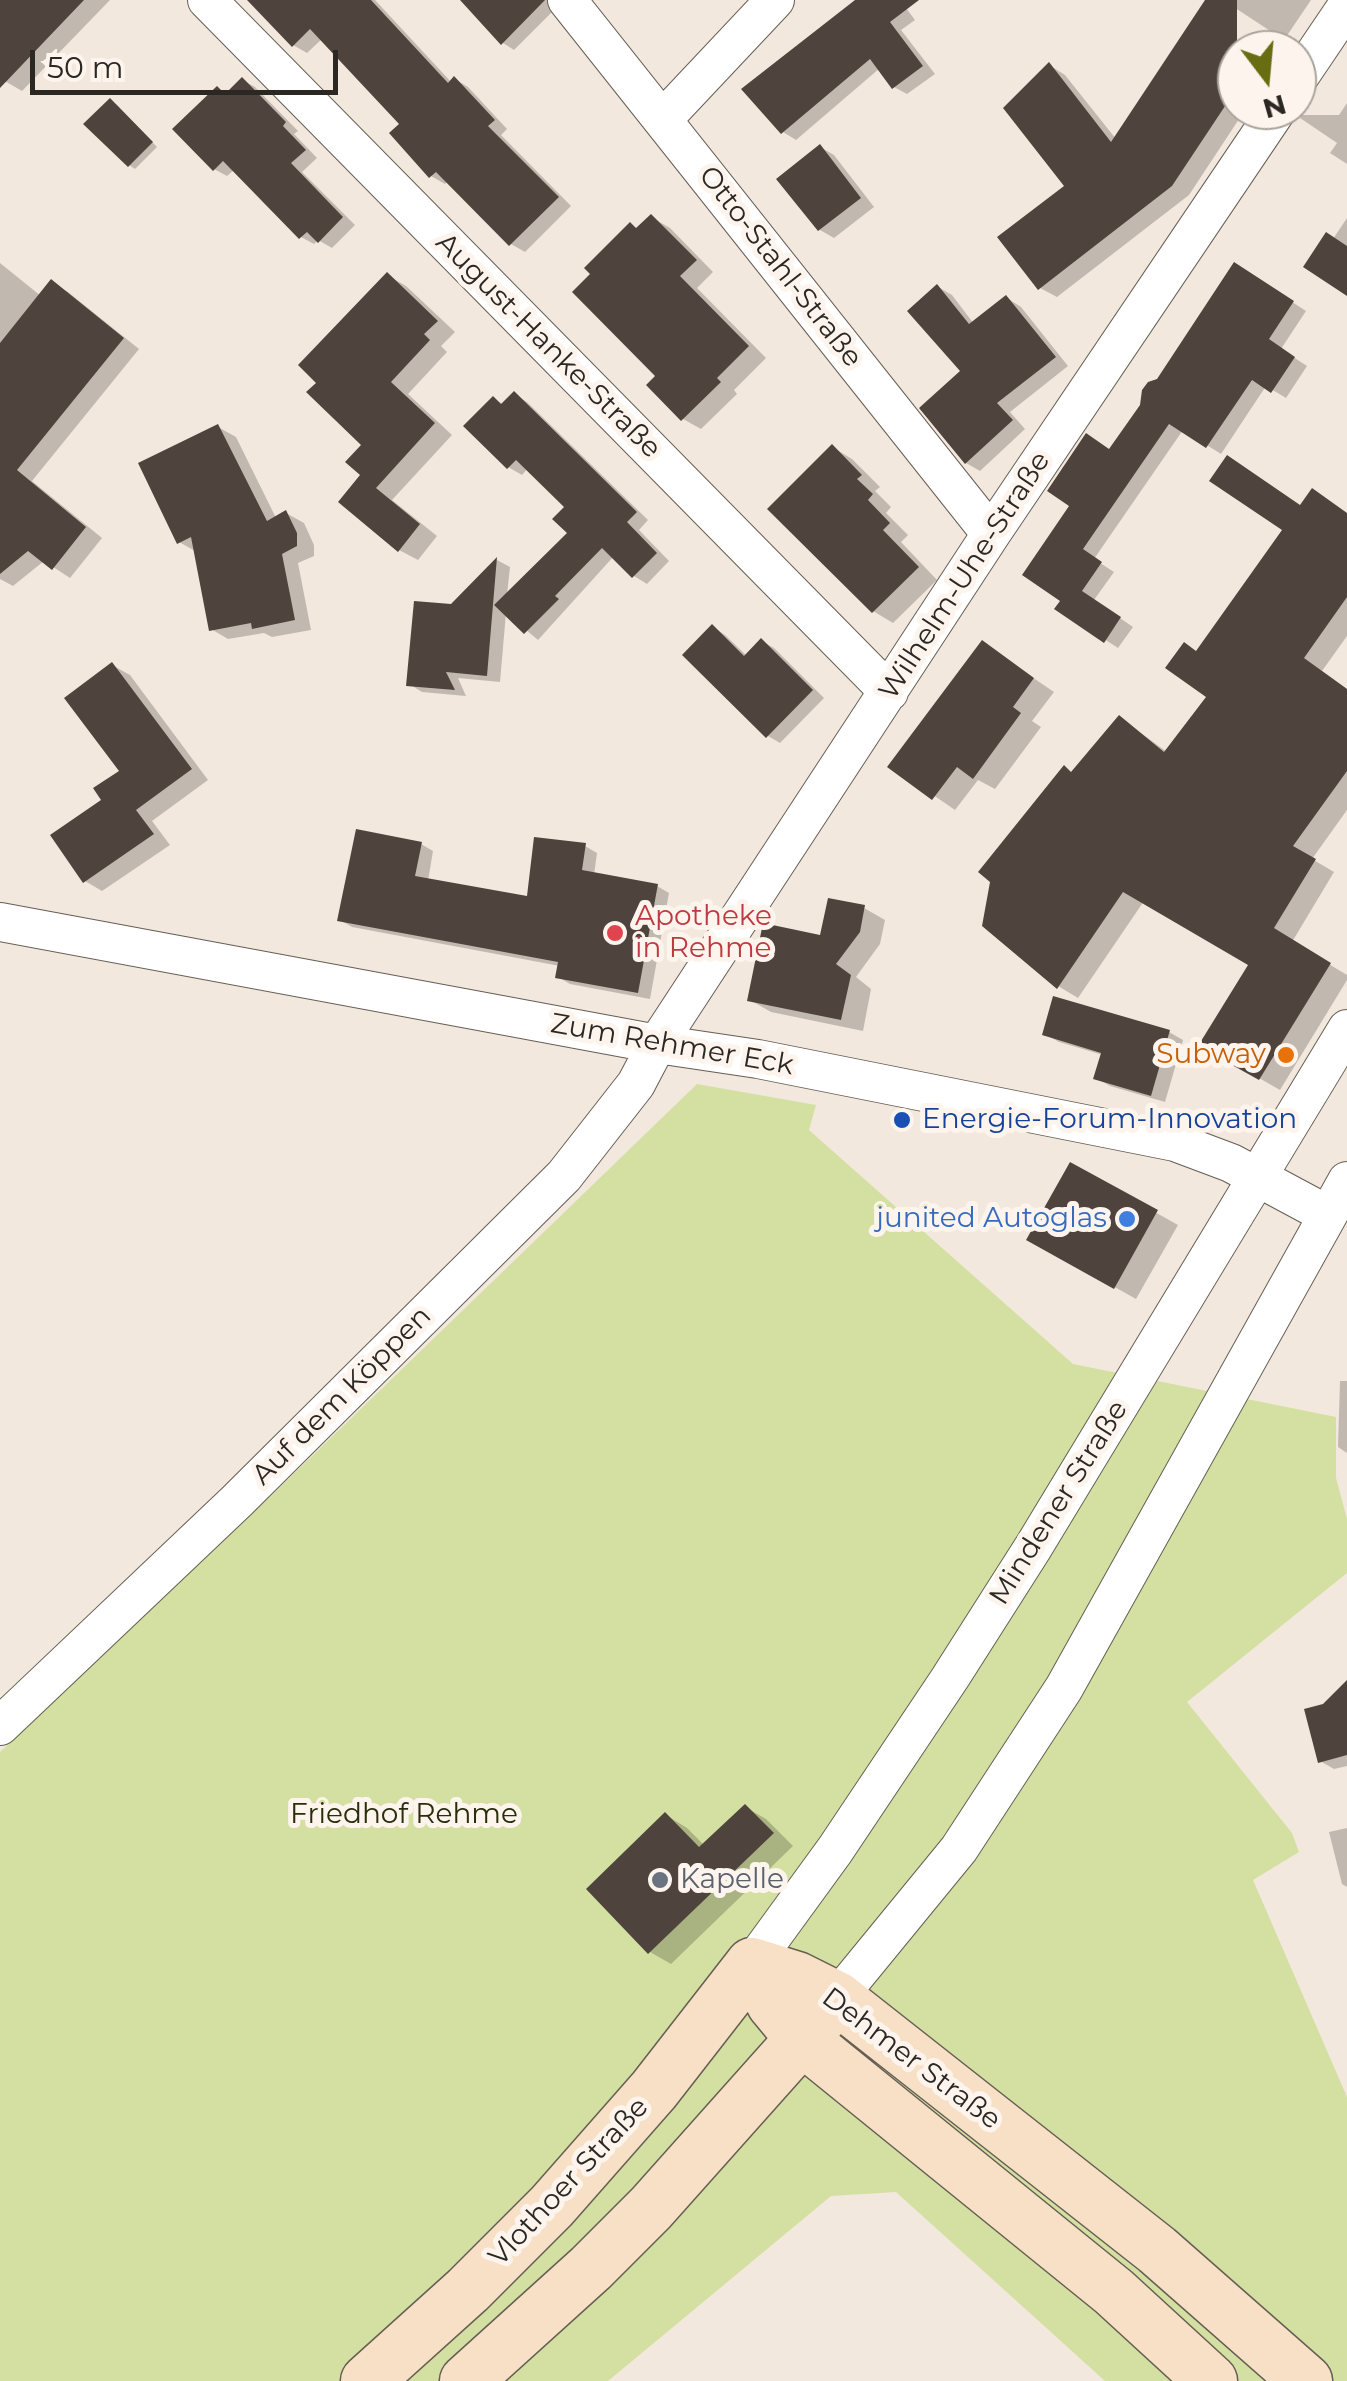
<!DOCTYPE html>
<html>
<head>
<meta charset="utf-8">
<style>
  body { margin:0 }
  #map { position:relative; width:1347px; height:2381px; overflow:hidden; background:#f2e8dd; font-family:Montserrat,sans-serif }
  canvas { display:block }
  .north { position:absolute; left:1217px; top:30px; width:100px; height:100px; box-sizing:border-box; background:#fdf5ed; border:2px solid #a9a39c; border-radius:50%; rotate:164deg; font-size:28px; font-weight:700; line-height:40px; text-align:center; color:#2b2723 }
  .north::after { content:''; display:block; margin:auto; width:35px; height:45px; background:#696d12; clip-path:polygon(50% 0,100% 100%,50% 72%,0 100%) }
  .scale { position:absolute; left:30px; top:50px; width:308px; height:45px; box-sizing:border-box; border:5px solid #2b2723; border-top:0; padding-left:12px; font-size:30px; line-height:35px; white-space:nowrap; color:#2b2723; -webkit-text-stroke:8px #fdf5ed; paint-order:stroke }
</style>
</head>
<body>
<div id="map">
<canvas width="1347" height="2381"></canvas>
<div class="north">N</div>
<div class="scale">50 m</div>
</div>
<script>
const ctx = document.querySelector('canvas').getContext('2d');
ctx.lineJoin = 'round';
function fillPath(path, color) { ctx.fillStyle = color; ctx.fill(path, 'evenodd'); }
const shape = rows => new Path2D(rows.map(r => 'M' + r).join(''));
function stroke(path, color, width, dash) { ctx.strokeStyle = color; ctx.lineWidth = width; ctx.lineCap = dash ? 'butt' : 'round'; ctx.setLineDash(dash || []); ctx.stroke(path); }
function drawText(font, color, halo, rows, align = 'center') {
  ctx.font = font + ' Montserrat,sans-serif'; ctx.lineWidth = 10; ctx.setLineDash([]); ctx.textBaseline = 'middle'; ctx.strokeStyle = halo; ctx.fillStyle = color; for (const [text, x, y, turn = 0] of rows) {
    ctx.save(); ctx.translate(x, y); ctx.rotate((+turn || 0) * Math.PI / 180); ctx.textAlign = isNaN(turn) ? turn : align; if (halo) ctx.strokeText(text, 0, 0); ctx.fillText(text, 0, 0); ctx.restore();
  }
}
fillPath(shape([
  [697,1084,816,1105,809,1130,1073,1364,1336,1417,1336,1478,1347,1519,1347,1573,1187,1702,1292,1833,1299,1852,1253,1880,1347,2097,1347,2381,1105,2381,896,2192,831,2196,608,2381,0,2381,0,1752,251,1515]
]), '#d3e0a2');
fillPath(shape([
  [0,0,110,0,22,91,3,80,0,85],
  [250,0,375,0,452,83,455,79,468,87,507,129,501,135,571,206,525,252,511,244,448,181,445,184,431,176,402,124,322,39,307,53,293,45],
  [470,0,557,0,556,8,514,50,503,43,466,4],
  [859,0,900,0,915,20,901,30,935,74,907,94,894,87,880,68,796,140,783,132],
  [1223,0,1311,0,1284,40],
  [1049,65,1065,75,1116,139,1237,67,1237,110,1245,110,1189,195,1057,297,1040,288,1067,187],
  [242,80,255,87,298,131,294,134,317,158,302,172,355,225,332,248,318,240,314,244,301,237,235,169,227,176,214,169,217,89,227,95],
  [1347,103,1347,164,1330,153,1337,143,1300,118,1301,115,1339,115],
  [116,104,157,147,135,169,129,165],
  [820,147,834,155,874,207,834,238,820,230],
  [651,217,670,228,713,272,697,288,766,358,734,390,737,394,701,429,683,419,659,376],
  [1347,218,1347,293,1333,239],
  [0,263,41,296,52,283,68,292,139,349,32,481,102,538,70,578,44,561,13,586,0,579],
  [1248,273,1306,311,1281,349,1307,366,1286,398,1266,386,1221,454,1183,430,1094,559,1114,572,1094,600,1133,627,1118,648,1058,609,1111,451,1159,381],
  [387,275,406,286,455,332,441,346,447,352,408,394,452,435,392,500,437,536,418,560,399,550,363,475,364,445],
  [938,287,952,295,974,324,1007,298,1021,307,1068,366,1010,412,1025,429,980,471,966,463,964,371],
  [514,394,527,402,648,520,639,530,669,561,647,584,634,576,614,556,538,640,506,613,500,682,458,678,466,696,422,692,409,684,452,607,497,560,510,567,507,595,570,533,568,507,528,468,522,475,508,467,494,399,504,405],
  [218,427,236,437,276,518,286,513,304,523,314,545,314,556,298,563,311,630,272,637,264,633,228,639,211,629,197,552,179,542],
  [832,447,852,459,880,487,875,491,891,507,886,513,908,535,901,542,937,580,893,623,873,611],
  [1302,507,1347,513,1347,636,1322,671,1347,689,1347,810,1312,859,1334,872,1292,942,1347,975,1347,980,1280,1090,1201,1045,1252,965,1144,901,1078,998,1058,986,1073,773,1120,718,1167,752,1209,696,1197,653],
  [713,627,725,635,747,656,761,641,774,648,824,698,780,743,768,736],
  [982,643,1054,692,1032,721,1041,727,995,789,978,780,955,810,891,766],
  [112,665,130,675,208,780,152,821,170,845,102,891,85,881,105,801,122,772],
  [421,844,433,851,428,881,529,899,585,846,597,853,594,875,657,886,669,893,650,999,570,984,558,977,560,966,352,927,340,920],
  [864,908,885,920,880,944,856,977,871,989,863,1031,771,1012,750,1000,822,938],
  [1169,1032,1183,1040,1165,1102,1110,1086,1096,1078,1103,1055,1059,1042,1045,1034],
  [1071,1165,1178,1225,1136,1299,1029,1239],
  [1340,1381,1347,1381,1347,1453,1338,1447],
  [1347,1684,1347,1766,1334,1769,1320,1761,1324,1706],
  [745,1807,766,1819,793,1846,671,1964,650,1952,589,1889,666,1815,687,1828,705,1846],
  [1347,1828,1347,1887,1342,1884,1329,1832]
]), '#0003');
fillPath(shape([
  [0,0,84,0,0,88],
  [247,0,371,0,448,83,454,76,495,120,488,126,559,197,509,246,436,172,429,178,389,133,399,124,310,29,292,47],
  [460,0,545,0,501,45],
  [855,0,919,0,890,22,923,66,892,89,870,59,781,134,741,89],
  [1205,0,1237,0,1237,88,1172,186,1038,290,997,237,1064,186,1003,108,1049,62,1111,142],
  [242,77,286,122,283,126,306,150,291,163,343,217,318,243,307,232,299,239,223,161,213,171,172,129,217,86,225,94],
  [110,98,153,142,128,167,83,124],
  [820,144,861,198,818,231,776,179],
  [651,214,697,260,680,276,749,346,717,378,721,382,681,421,646,385,655,376,572,292,590,274,584,268,630,222,636,228],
  [1326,232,1347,246,1347,296,1303,267],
  [1234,262,1294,301,1269,339,1295,357,1271,393,1252,380,1206,448,1169,424,1083,549,1102,562,1082,591,1121,617,1104,643,1054,609,1060,601,1022,575,1069,506,1047,491,1086,433,1109,449,1140,405,1142,390,1148,382,1157,379],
  [387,272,438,321,424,334,430,340,391,382,435,423,376,488,420,524,398,552,338,502,360,475,345,462,361,445,306,392,316,383,298,365],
  [51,279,124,338,17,470,86,527,52,570,28,551,0,574,0,343],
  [937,284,969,324,1006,295,1056,357,997,403,1013,420,965,464,919,408,960,371,907,311],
  [514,391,637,512,627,522,657,553,632,578,602,548,555,596,559,599,524,634,494,605,567,533,552,519,564,507,516,460,507,469,463,426,493,396,501,404],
  [218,424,267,521,286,510,297,533,297,546,282,554,295,620,252,629,251,623,209,631,191,537,177,544,138,463],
  [832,444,862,475,857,479,873,494,868,500,890,523,883,530,919,567,872,613,767,509],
  [1227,455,1300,505,1312,488,1347,513,1347,597,1304,658,1347,689,1347,771,1293,846,1316,859,1274,928,1331,963,1259,1080,1198,1046,1248,965,1123,892,1057,989,982,926,990,882,978,872,1064,765,1071,772,1119,715,1164,752,1206,697,1165,668,1184,642,1196,651,1282,530,1209,481],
  [497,557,487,676,446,672,455,690,406,686,414,601,451,604],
  [712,624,744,656,761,638,813,690,766,738,682,655],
  [982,640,1034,678,1013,707,1021,713,973,779,957,767,932,800,887,767],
  [112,662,192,769,136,810,154,834,83,883,50,835,101,800,93,788,119,771,64,698],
  [356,829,422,842,415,876,527,896,534,837,586,843,582,870,658,884,638,993,555,978,558,962,337,921],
  [828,898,865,905,860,932,836,964,851,975,841,1020,747,1001,763,923,820,935],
  [1053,996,1170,1030,1151,1096,1093,1079,1101,1053,1042,1035],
  [1070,1162,1158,1210,1114,1289,1026,1240],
  [1347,1680,1347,1755,1318,1763,1304,1709,1323,1704],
  [745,1804,774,1833,648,1954,586,1889,665,1812,699,1847]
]), '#4e443d');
const minor = shape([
  [207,0,889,692],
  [567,0,991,534],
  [1297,80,1347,6],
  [663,119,775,0],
  [0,922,657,1044,758,1059,1175,1142,1231,1163,1328,1215],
  [0,1726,237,1501,564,1176,636,1084,657,1044,991,534,1277,110],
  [752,1964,835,1850,950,1678,1034,1546,1347,1029],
  [837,1998,959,1849,1064,1688,1347,1181]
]);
const secondary = shape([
  [752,1964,797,1978,837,1998,1157,2250,1306,2381],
  [752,1964,773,2004,802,2039,1114,2292,1211,2381],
  [367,2381,468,2290,552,2206,654,2090,752,1964],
  [466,2381,591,2268,651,2208,823,2015]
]);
stroke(minor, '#665e54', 40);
stroke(secondary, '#665e54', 55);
stroke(minor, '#fff', 38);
stroke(secondary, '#f8e0c6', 52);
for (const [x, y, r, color] of [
  [615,933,10,"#e0444e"],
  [1286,1055,10,"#e8710a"],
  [902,1120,10,"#1a4fb4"],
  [1127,1219,10,"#3f7fe0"],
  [660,1880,10,"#6b7280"]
]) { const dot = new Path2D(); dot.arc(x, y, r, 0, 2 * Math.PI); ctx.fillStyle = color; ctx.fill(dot); stroke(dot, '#fdf5ed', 4); }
drawText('28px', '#2b2723', '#fdf5ed', [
  ["Otto-Stahl-Straße",780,267,52],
  ["August-Hanke-Straße",548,346,45],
  ["Wilhelm-Uhe-Straße",965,576,-57],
  ["Zum Rehmer Eck",672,1045,10],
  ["Auf dem Köppen",342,1396,-45],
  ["Mindener Straße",1059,1503,-58],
  ["Dehmer Straße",911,2059,37],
  ["Vlothoer Straße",569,2182,-47]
]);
drawText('28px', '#be3a42', '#fdf5ed', [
  ["Apotheke",635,917],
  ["in Rehme",635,949]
], 'left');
drawText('28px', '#c56008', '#fdf5ed', [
  ["Subway",1266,1055]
], 'right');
drawText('28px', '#164399', '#fdf5ed', [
  ["Energie-Forum-Innovation",922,1120]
], 'left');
drawText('28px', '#366cbe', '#fdf5ed', [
  ["junited Autoglas",1107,1219]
], 'right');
drawText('28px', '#292e0a', '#fdf5ed', [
  ["Friedhof Rehme",404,1815]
]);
drawText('28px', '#5b616d', '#fdf5ed', [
  ["Kapelle",680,1880]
], 'left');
</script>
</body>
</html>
